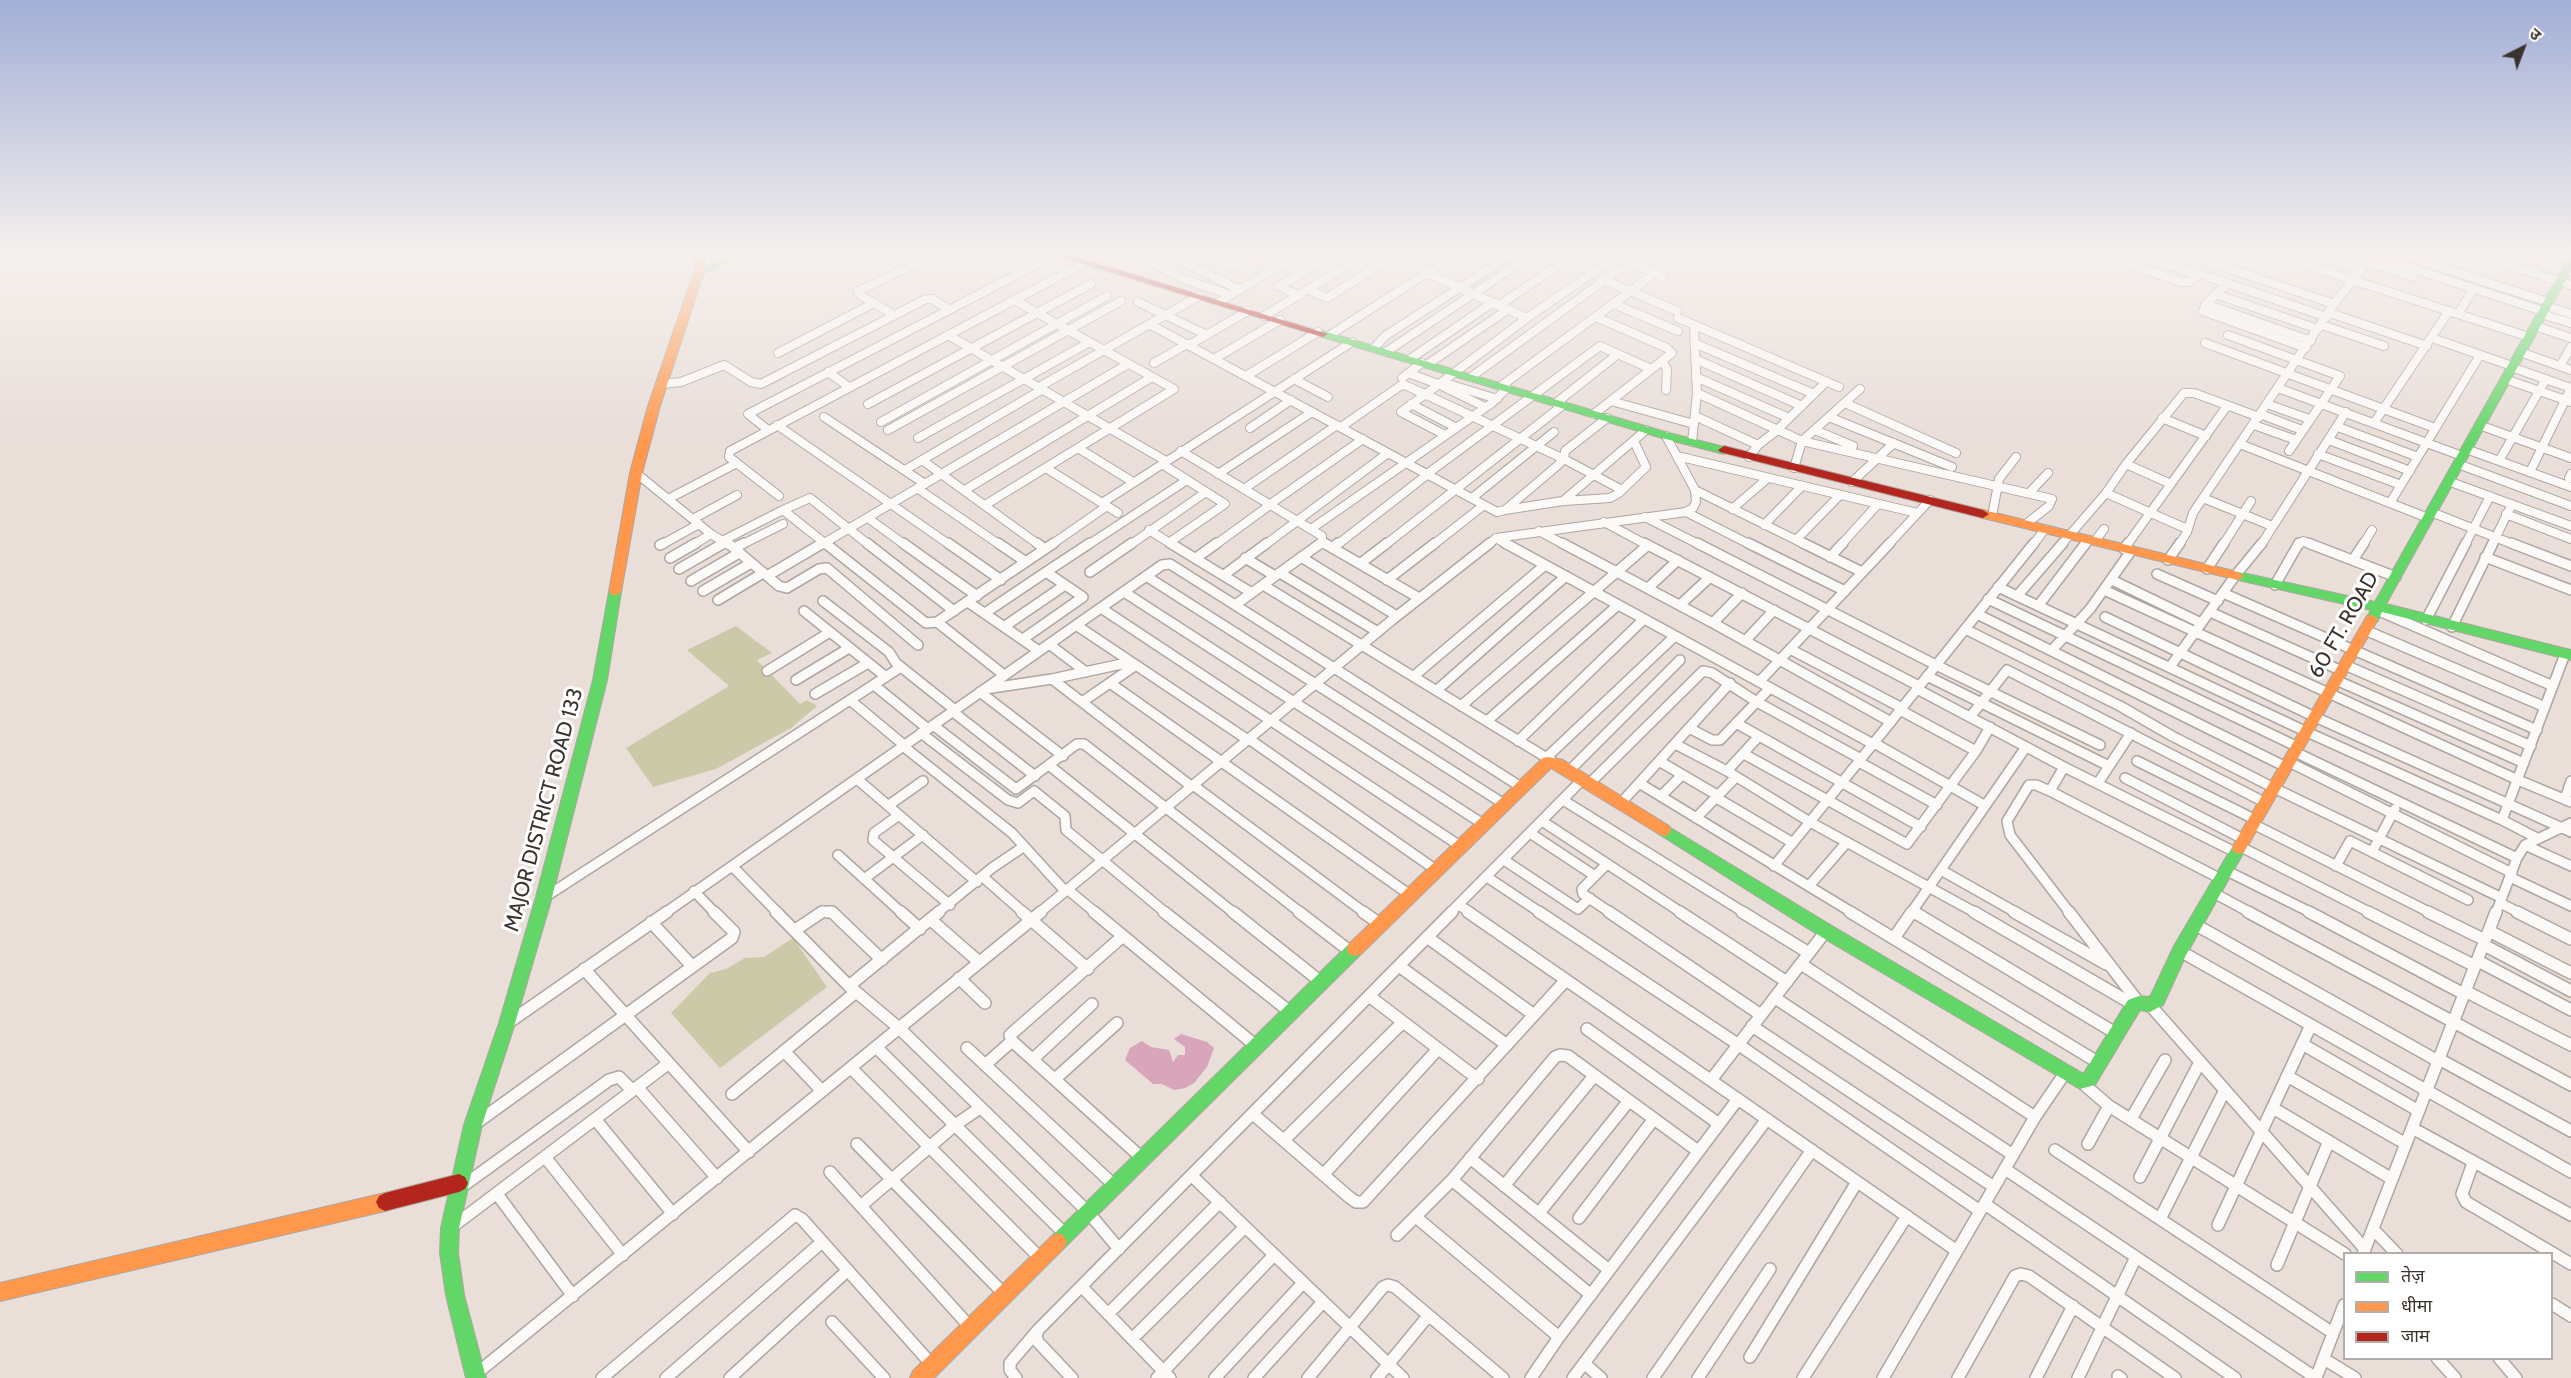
<!DOCTYPE html>
<html>
<head>
<meta charset="utf-8">
<style>
  body { margin:0 }
  #map { position:relative; width:2571px; height:1378px; overflow:hidden; background:#e9ded8; font-family:Cabin,"Noto Sans Devanagari",sans-serif }
  canvas { display:block }
  .legend { position:absolute; left:2343px; top:1252px; width:210px; height:108px; box-sizing:border-box; background:#fff; border:2px solid #b0adab; margin:0; padding:8px 10px; list-style:none; font-size:18px; color:#3a332e }
  .legend li { display:flex; align-items:center; gap:12px; height:30px }
  .legend b { width:30px; border:2px solid #b0adab }
  .north { position:absolute; left:2493px; top:18px; width:60px; height:60px; -webkit-text-stroke:4px #fff; paint-order:stroke; rotate:42deg; font-size:16px; font-weight:700; line-height:24px; text-align:center; color:#3a332e }
  .north::after { content:''; display:block; margin:auto; width:21px; height:27px; background:#3a332e; clip-path:polygon(50% 0,100% 100%,50% 72%,0 100%) }
</style>
</head>
<body>
<div id="map">
<canvas width="2571" height="1378"></canvas>
<ul class="legend">
<li><b style="height:8px;background:#63d668"></b>तेज़</li>
<li><b style="height:8px;background:#ff974d"></b>धीमा</li>
<li><b style="height:8px;background:#b3261e"></b>जाम</li>
</ul>
<div class="north">उ</div>
</div>
<script>
const ctx = document.querySelector('canvas').getContext('2d');
ctx.lineJoin = 'round';
function fillPath(path, color) { ctx.fillStyle = color; ctx.fill(path, 'evenodd'); }
const shape = rows => new Path2D(rows.map(r => 'M' + r).join(''));
function stroke(path, color, width, dash) { ctx.strokeStyle = color; ctx.lineWidth = width; ctx.lineCap = dash ? 'butt' : 'round'; ctx.setLineDash(dash || []); ctx.stroke(path); }
function drawText(font, color, halo, rows, align = 'center') {
  ctx.font = font + ' Cabin,sans-serif'; ctx.lineWidth = 6; ctx.setLineDash([]); ctx.textBaseline = 'middle'; ctx.strokeStyle = halo; ctx.fillStyle = color; for (const [text, x, y, turn = 0] of rows) {
    ctx.save(); ctx.translate(x, y); ctx.rotate((+turn || 0) * Math.PI / 180); ctx.textAlign = isNaN(turn) ? turn : align; if (halo) ctx.strokeText(text, 0, 0); ctx.fillText(text, 0, 0); ctx.restore();
  }
}
fillPath(shape([
  [736,626,772,653,757,660,800,704,807,700,817,706,791,728,716,769,653,787,626,748,729,686,687,650],
  [793,938,827,987,720,1068,671,1013,710,973,726,969,745,958,764,957]
]), '#ccc9a8');
fillPath(shape([
  [1181,1034,1207,1042,1214,1048,1207,1067,1194,1083,1185,1088,1174,1090,1162,1084,1153,1084,1125,1060,1130,1048,1142,1041,1151,1047,1169,1050,1173,1062,1178,1055,1185,1055,1185,1047,1174,1039]
]), '#d9a5ba');
const streetFar2 = shape([
  [1106,252,1118,258],
  [1130,252,1186,280,1231,295],
  [1163,252,1240,290],
  [1198,252,1231,268,1251,257],
  [1241,252,1275,268],
  [1605,252,1663,277],
  [2071,252,2094,260,2104,252],
  [2094,252,2181,282,2189,282,2197,275,2203,275,2327,317],
  [2132,252,2197,275],
  [2180,252,2334,304],
  [2266,252,2529,337],
  [2305,252,2360,269],
  [2361,252,2543,311],
  [2393,252,2548,302],
  [2423,252,2430,254],
  [2468,252,2571,285],
  [2508,252,2571,272],
  [2555,252,2571,257],
  [1628,262,1642,252],
  [2367,262,2413,277],
  [1102,267,1130,252],
  [1427,273,1527,318],
  [1602,279,1677,311],
  [2228,283,2206,304,2203,311,2306,348],
  [1309,290,1327,298,1400,252],
  [2215,294,2318,329],
  [1299,296,1279,286,1339,252],
  [1138,302,1207,335],
  [1219,302,1302,252],
  [1614,304,1678,331],
  [2206,304,2311,341],
  [1498,306,1578,252],
  [2546,306,2571,314],
  [2330,313,2427,346],
  [2458,314,2474,288],
  [2541,314,2571,323],
  [894,315,860,295,858,291,940,252],
  [1264,316,1370,252],
  [1678,318,1839,387],
  [1151,325,1497,512,1505,510,1557,466,1564,459,1565,451,1607,418],
  [2322,325,2384,346],
  [2535,326,2571,338],
  [948,335,1166,461],
  [1330,335,1460,252],
  [2228,335,2340,376,2289,451],
  [2432,338,2512,366],
  [1694,343,1814,394],
  [2205,343,2435,428],
  [1189,345,1248,311],
  [1374,348,1385,336,1515,252],
  [1386,352,1536,252],
  [2520,352,2571,370],
  [778,353,874,303],
  [1214,359,1280,320],
  [1410,359,1492,303],
  [1695,359,1802,406],
  [1662,361,1667,369,1666,390],
  [1154,363,1187,344],
  [1428,364,1507,310],
  [2560,366,2571,347],
  [2511,367,2571,388],
  [828,372,849,387],
  [1408,373,1438,384,1485,407],
  [1246,376,1318,332],
  [1471,377,1620,269],
  [1696,377,1789,418],
  [1402,378,1422,363],
  [1294,379,1328,397],
  [2505,379,2571,402],
  [1442,382,1401,412,1445,435],
  [661,384,681,382,724,365,751,382,761,384,926,299,932,299,948,309],
  [1501,386,1655,273],
  [1039,387,1199,296],
  [2278,388,2462,456],
  [1697,393,1802,441,2052,499,2049,506,2026,524],
  [1497,399,1442,382,1527,318,1607,263],
  [1611,401,1694,424],
  [1556,403,1618,354],
  [1845,403,1956,453],
  [868,404,1091,284],
  [1411,404,1455,427],
  [2267,404,2309,419],
  [1594,414,1672,353,1667,348,1596,317],
  [2260,414,2302,430],
  [1695,416,1758,445],
  [824,417,925,484],
  [1829,417,1952,467],
  [2162,418,2206,436],
  [881,422,1107,296],
  [2374,423,2449,311],
  [777,425,950,545],
  [2254,425,2296,440],
  [2479,425,2571,458],
  [1341,427,1400,386,1405,385,1564,459,1622,490],
  [2338,427,2418,457],
  [1250,428,1291,400],
  [768,430,748,414,1057,254],
  [888,430,1121,301],
  [1815,430,1853,446],
  [918,438,1088,343],
  [2329,440,2410,471],
  [1692,442,1697,393,1694,326],
  [2240,444,2428,518],
  [1078,448,1133,482],
  [2466,449,2571,487],
  [1181,451,1322,536,1322,542,1326,545],
  [2318,454,2401,485],
  [1677,456,1917,513],
  [1749,457,1758,445,1775,432,1826,382],
  [922,460,1039,545],
  [2499,461,2546,379],
  [1162,464,1225,504,1170,542],
  [2126,464,2171,484],
  [2458,464,2571,506],
  [1046,468,1118,513],
  [1794,468,1802,441,1860,389],
  [905,470,1043,389],
  [2530,472,2571,388],
  [636,473,711,534,729,545],
  [1218,474,1312,412],
  [1427,474,1600,346,1651,369],
  [2569,478,2571,474],
  [2448,481,2571,526],
  [1852,482,1894,443],
  [917,488,1000,545],
  [1244,489,1337,425],
  [965,490,1152,377],
  [1695,490,1806,545],
  [2029,493,2048,473],
  [2106,493,2187,529],
  [779,496,729,457,730,451,1086,262],
  [1472,498,1554,432],
  [2203,498,2272,526],
  [668,499,737,463],
  [1564,501,1610,498,1619,493,1646,467,1634,441],
  [1102,503,1352,342],
  [2390,503,2480,355],
  [985,505,1174,389,1014,300],
  [1269,505,1363,439],
  [1732,509,1768,478],
  [783,510,810,498,869,545],
  [1505,510,1563,501,1646,430],
  [1686,512,1751,545],
  [2431,512,2515,545],
  [2506,514,2571,539],
  [1992,516,1999,479,2016,457],
  [1645,517,1700,545],
  [868,518,905,545],
  [693,519,737,495],
  [1604,522,1647,545],
  [1764,525,1802,486],
  [1311,529,1492,403,1507,388],
  [1149,530,1173,545],
  [1539,531,1565,545],
  [1496,538,1508,545],
  [724,540,783,510,827,545],
  [1796,540,1840,495],
  [2095,541,2104,529],
  [661,545,699,524],
  [693,545,711,534],
  [722,545,726,542],
  [741,545,783,524],
  [821,545,1128,364],
  [1051,545,1107,506],
  [1088,545,1187,480],
  [1130,545,1206,492],
  [1215,545,1270,505],
  [1265,545,1388,453],
  [1319,545,1322,542],
  [1337,545,1428,474],
  [1385,545,1563,405],
  [1433,545,1484,505],
  [1488,545,1496,538,1686,512,1693,508,1696,502,1695,490,1666,436],
  [1841,545,1878,504],
  [1888,545,1930,500],
  [2033,545,2045,529],
  [2061,545,2106,493,2126,464,2184,393,2194,393,2259,417],
  [2085,545,2088,540],
  [2127,545,2227,406],
  [2179,545,2187,532,2193,513,2203,498,2334,304,2375,252],
  [2223,545,2251,501],
  [2261,545,2346,412],
  [2299,545,2303,541,2312,545],
  [2363,545,2372,530],
  [2465,545,2490,496],
  [2492,545,2512,504]
]);
const streetFar1 = shape([
  [728,543,779,586,787,588,819,569,827,568,918,645],
  [825,543,926,623,937,622,1004,675],
  [867,543,954,611],
  [903,543,977,596],
  [948,543,1001,580],
  [998,543,1026,562],
  [1170,543,1252,593],
  [1324,543,1419,598],
  [1505,543,1873,744,2034,543],
  [1562,543,1713,623,1891,722],
  [1644,543,1919,686],
  [1697,543,1936,665,2100,745],
  [1748,543,1845,591],
  [1803,543,1862,572],
  [2308,543,2396,577],
  [2511,543,2571,566],
  [660,545,664,543],
  [734,548,744,543],
  [1332,548,1338,543],
  [1045,549,1054,543],
  [2124,549,2128,543],
  [1301,557,1397,616],
  [1830,557,1843,543],
  [2485,557,2571,590],
  [670,558,696,543],
  [1196,558,1217,543],
  [1245,558,1275,576],
  [2168,560,2180,543],
  [2353,560,2364,543],
  [1361,563,1387,543],
  [679,569,724,543],
  [2207,569,2224,543],
  [1046,572,1090,543],
  [1090,572,1132,543],
  [1280,573,1378,632],
  [2157,574,2218,601],
  [1224,575,1267,543],
  [767,576,823,543],
  [1146,576,1504,804],
  [1387,580,1435,543],
  [2112,580,2201,623],
  [691,581,739,553],
  [1263,585,1552,761],
  [2275,585,2299,543],
  [1998,587,2307,732,2502,820,2565,654],
  [1648,588,1678,560],
  [2104,590,2518,780,2571,802],
  [703,591,751,563],
  [1124,592,1483,824],
  [2223,593,2537,730],
  [2017,596,2063,543],
  [1988,599,2298,747],
  [718,600,763,573],
  [823,601,889,652,896,663,955,710],
  [968,602,1039,651],
  [1235,605,1521,787],
  [1680,605,1710,577],
  [2038,606,2086,543],
  [1101,608,1460,846],
  [2377,610,2553,686],
  [804,611,886,677],
  [2210,612,2342,671],
  [985,613,1046,572,1083,597,1023,639],
  [1977,614,2286,767],
  [2105,617,2315,717,2571,832],
  [2426,620,2466,543],
  [937,622,1045,549,1037,543],
  [1713,623,1742,593],
  [1076,625,1248,740],
  [1005,626,1065,585],
  [2452,627,2493,543],
  [1965,629,2120,706,2172,736,2274,788,2502,898],
  [2365,630,2545,707],
  [1745,641,1774,610],
  [1049,644,1086,672],
  [1790,649,1902,708],
  [2052,650,2090,609,2131,551],
  [2345,665,2531,746],
  [2170,667,2235,576,2262,543],
  [767,671,830,632],
  [1414,676,1545,565],
  [1927,676,2109,766],
  [1052,679,1131,662],
  [796,680,849,648],
  [2336,680,2524,763],
  [1759,682,1890,543],
  [1110,683,1410,895],
  [874,685,928,729],
  [985,689,1052,679,1191,786],
  [1917,689,2064,767,2237,853],
  [1437,690,1566,576],
  [980,692,1063,756],
  [815,694,868,663],
  [850,700,904,745],
  [1082,702,1136,665],
  [1461,706,1648,545],
  [1900,710,1976,751],
  [952,711,1035,776],
  [1970,717,2007,670,2266,803],
  [1487,721,1618,605],
  [1736,723,1921,827],
  [933,725,1016,789,1077,744,1084,744,1301,913],
  [1689,728,1712,740,1720,740,1770,688],
  [921,733,1008,800,1018,803,1034,791,1065,816,1066,830,1166,913],
  [1249,739,1436,870],
  [1518,741,1644,619],
  [1874,743,1984,805],
  [1675,744,1727,771,1810,822,1976,913],
  [903,746,1012,833,1065,891],
  [2295,752,2517,858],
  [1744,754,1907,844,1976,751,1990,727],
  [1546,758,1675,636],
  [1659,761,1717,795],
  [2137,761,2256,820],
  [1859,762,1937,805],
  [2289,762,2512,873],
  [1050,766,1234,913],
  [1569,771,1680,660],
  [1727,771,1759,736],
  [2125,778,2245,840],
  [857,779,977,882],
  [1639,783,1853,913],
  [2098,783,2131,733],
  [1589,784,1703,671,1712,673,1757,702,1861,759],
  [1193,785,1365,913],
  [2050,791,2064,767],
  [1661,796,1682,775],
  [1715,797,1793,843],
  [2565,799,2571,781],
  [1563,800,1745,913],
  [1620,804,1730,683],
  [889,805,923,781],
  [899,815,874,833,873,840,950,905],
  [1696,818,1736,777],
  [2502,820,2537,838],
  [1542,821,1682,913],
  [2253,824,2431,913],
  [1530,833,1595,876],
  [2525,845,2571,866],
  [2241,847,2371,913],
  [2372,852,2395,809],
  [838,855,902,913],
  [1504,860,1578,909,1590,898],
  [1607,864,1582,889,1583,894,1611,913],
  [732,866,778,913],
  [1774,866,1873,744],
  [2336,866,2350,841,2468,900],
  [1941,870,2017,913],
  [2227,871,2312,913],
  [983,877,1024,913],
  [1487,877,1541,913],
  [2510,877,2571,906],
  [864,879,923,835],
  [1809,886,1847,842],
  [1067,889,1096,913],
  [694,891,715,913],
  [2214,893,2251,913],
  [545,897,901,667],
  [2500,903,2520,913],
  [1459,905,1471,913],
  [1913,911,1916,913],
  [665,913,1162,565,1170,564,1235,605,1321,543],
  [820,913,823,911,833,913],
  [937,913,992,868,1023,847],
  [1039,913,1392,620,1490,543],
  [1450,913,1582,780],
  [1911,913,2026,747],
  [2070,913,2010,835,2007,821,2029,785,2036,785,2050,791,2221,879],
  [2496,913,2517,858,2525,845,2571,823]
]);
const street = shape([
  [776,912,849,986,899,1028,1088,1212,1119,1249],
  [828,912,832,912,882,960],
  [901,912,920,929],
  [1022,912,1088,969],
  [1094,912,1256,1046],
  [1164,912,1290,1012],
  [1233,912,1321,982],
  [1299,912,1351,952],
  [1363,912,1380,924],
  [1468,912,1957,1251],
  [1539,912,1739,1045,1980,1211],
  [1609,912,1761,1015],
  [1680,912,1787,982],
  [1742,912,1809,953],
  [1850,912,2099,1063],
  [1914,912,2117,1034],
  [1974,912,2134,1005],
  [2014,912,2106,964],
  [2069,912,2139,1003],
  [2248,912,2571,1085],
  [2309,912,2464,994],
  [2368,912,2475,966],
  [2428,912,2485,940],
  [2517,912,2571,939],
  [931,920,979,962],
  [651,922,692,966],
  [2196,925,2438,1061],
  [795,930,822,912],
  [2489,931,2571,973],
  [1123,936,1010,1035,1012,1041,1143,1159],
  [1427,937,1534,1015],
  [1894,938,1912,912],
  [2484,945,2571,991],
  [2180,951,2571,1172],
  [2478,961,2571,1010],
  [1801,964,2035,1117],
  [1399,966,1507,1045],
  [584,969,749,1152],
  [959,978,985,1003],
  [849,986,939,912],
  [2465,991,2571,1045],
  [1369,996,1478,1079],
  [1775,998,2013,1155],
  [2150,1005,2365,1249],
  [508,1023,667,912],
  [1752,1026,1994,1187],
  [1587,1029,1719,1124],
  [2302,1044,2419,1111],
  [876,1047,1065,1234],
  [967,1048,1115,1186],
  [784,1051,822,1091],
  [1033,1059,1092,1004],
  [2439,1059,2571,1131],
  [985,1065,1012,1041],
  [851,1068,1041,1259],
  [2287,1076,2406,1144],
  [1055,1079,1117,1023],
  [1711,1080,1826,931],
  [2080,1081,2109,1106,2345,1254],
  [637,1087,717,1178],
  [732,1094,856,992],
  [2273,1108,2392,1179],
  [1253,1114,1349,1197,1356,1202,1363,1202,1566,980],
  [595,1119,673,1214],
  [2131,1119,2165,1060],
  [475,1124,732,938,734,932,714,912],
  [2412,1128,2571,1215],
  [1284,1140,1403,1022],
  [857,1144,1005,1295],
  [2088,1144,2109,1106],
  [2055,1150,2333,1333],
  [545,1157,623,1255],
  [1470,1158,1609,1270],
  [2473,1163,2462,1194,2466,1202,2571,1264],
  [2005,1169,2316,1378],
  [830,1172,971,1328],
  [1324,1174,1438,1049],
  [1192,1176,1403,1378],
  [2140,1177,2200,1062],
  [1452,1180,1591,1295],
  [1504,1186,1594,1076],
  [460,1188,609,1080,619,1077,632,1090],
  [497,1194,573,1296],
  [1985,1204,2235,1378],
  [862,1205,955,1125,980,1108],
  [1539,1213,1628,1102],
  [1417,1218,1559,1337],
  [1579,1218,1653,1120],
  [2160,1219,2225,1090],
  [2218,1225,2311,1025],
  [452,1227,669,1063],
  [2373,1229,2397,1254],
  [1397,1235,1452,1180,1555,1057,1560,1055,1568,1056,1698,1151],
  [2363,1254,2496,912],
  [2277,1265,2329,1141],
  [1082,1287,1170,1378],
  [2552,1304,2571,1316],
  [1108,1314,1220,1202],
  [832,1322,884,1378],
  [1132,1339,1245,1227],
  [1750,1357,1857,1182],
  [2437,1358,2455,1378],
  [2499,1358,2516,1378],
  [2324,1359,2355,1378],
  [1584,1363,1601,1378],
  [476,1374,1041,912],
  [2118,1376,2121,1378],
  [602,1378,795,1215,802,1219,933,1366],
  [666,1378,822,1242],
  [730,1378,848,1270],
  [1016,1378,1010,1370,1010,1363,1038,1330],
  [1072,1378,1038,1342,1036,1336,1038,1330,1452,912],
  [1157,1378,1274,1255],
  [1215,1378,1303,1283],
  [1254,1378,1323,1302],
  [1308,1378,1383,1287,1388,1285,1395,1287,1503,1378],
  [1377,1378,1428,1316],
  [1531,1378,1559,1337,1738,1099],
  [1573,1378,1767,1119],
  [1653,1378,1812,1150],
  [1698,1378,1770,1269],
  [1803,1378,1907,1216],
  [1883,1378,2035,1117,2065,1073],
  [1958,1378,2015,1276,2021,1274,2029,1276,2175,1378],
  [2036,1378,2073,1306],
  [2078,1378,2136,1257],
  [2316,1378,2344,1305]
]);
const fast = shape([
  [736,252,749,252,702,274,694,272,736,252],
  [2571,259,2571,271,2386,604,2571,650,2571,660,2382,612,2377,622,2372,623,2366,619,2371,610,2234,579,2232,576,2234,573,2238,572,2375,602,2566,262,2571,259],
  [1323,331,1669,433,1728,448,1730,450,1724,454,1662,438,1319,336,1319,332,1323,331],
  [615,588,621,592,607,680,552,897,515,1023,482,1125,459,1228,458,1253,464,1295,486,1378,466,1378,446,1295,440,1253,441,1228,464,1125,499,1023,536,897,593,680,609,592,615,588],
  [1664,824,1832,926,2082,1073,2084,1073,2128,1000,2139,996,2148,997,2151,995,2174,946,2234,844,2239,842,2244,844,2246,848,2186,955,2163,1005,2150,1012,2140,1010,2095,1085,2080,1089,1820,936,1659,834,1657,830,1659,826,1664,824],
  [1355,942,1361,944,1363,949,1361,954,1064,1248,1058,1251,1052,1248,1049,1242,1052,1236,1349,944,1355,942]
]);
const slow = shape([
  [696,252,706,252,704,272,660,406,642,473,621,592,615,596,609,592,630,473,648,406,694,272,696,252],
  [1983,510,2238,572,2244,576,2238,580,1979,517,1977,514,1983,510],
  [2372,615,2378,619,2244,852,2239,854,2234,852,2232,848,2234,844,2367,616,2372,615],
  [1548,757,1563,760,1669,826,1671,830,1669,834,1664,836,1659,834,1551,768,1361,954,1355,956,1349,954,1347,949,1349,944,1543,758,1548,757],
  [385,1193,391,1196,394,1202,391,1208,385,1211,0,1301,0,1283,385,1193],
  [1058,1233,1064,1236,1067,1242,1064,1248,934,1378,910,1378,913,1371,1052,1236,1058,1233]
]);
const jam = shape([
  [1044,252,1060,252,1328,334,1323,337,1319,336,1044,252],
  [1724,446,1983,510,1989,514,1983,518,1720,452,1718,450,1724,446],
  [459,1174,465,1177,468,1183,465,1189,459,1192,385,1211,379,1208,376,1202,379,1196,385,1193,459,1174]
]);
stroke(streetFar2, '#aea6a1', 10);
stroke(streetFar1, '#aea6a1', 12);
stroke(street, '#aea6a1', 14);
stroke(fast, '#aea6a1', 2);
stroke(slow, '#aea6a1', 2);
stroke(jam, '#aea6a1', 2);
stroke(streetFar2, '#fcfaf9', 8);
stroke(streetFar1, '#fcfaf9', 9);
stroke(street, '#fcfaf9', 11);
fillPath(fast, '#63d668');
fillPath(slow, '#ff974d');
fillPath(jam, '#b3261e');
const sky = ctx.createLinearGradient(0, 0, 0, 445);
sky.addColorStop(0, '#a2aed6');
sky.addColorStop(0.57, '#f5f0ed');
sky.addColorStop(1, '#f5f0ed00');
ctx.fillStyle = sky;
ctx.fillRect(0, 0, 2571, 445);
drawText('21px', '#3a332e', '#fff', [
  ["60 FT. ROAD",2344,625,-60],
  ["MAJOR DISTRICT ROAD 133",544,810,-75]
]);
</script>
</body>
</html>
